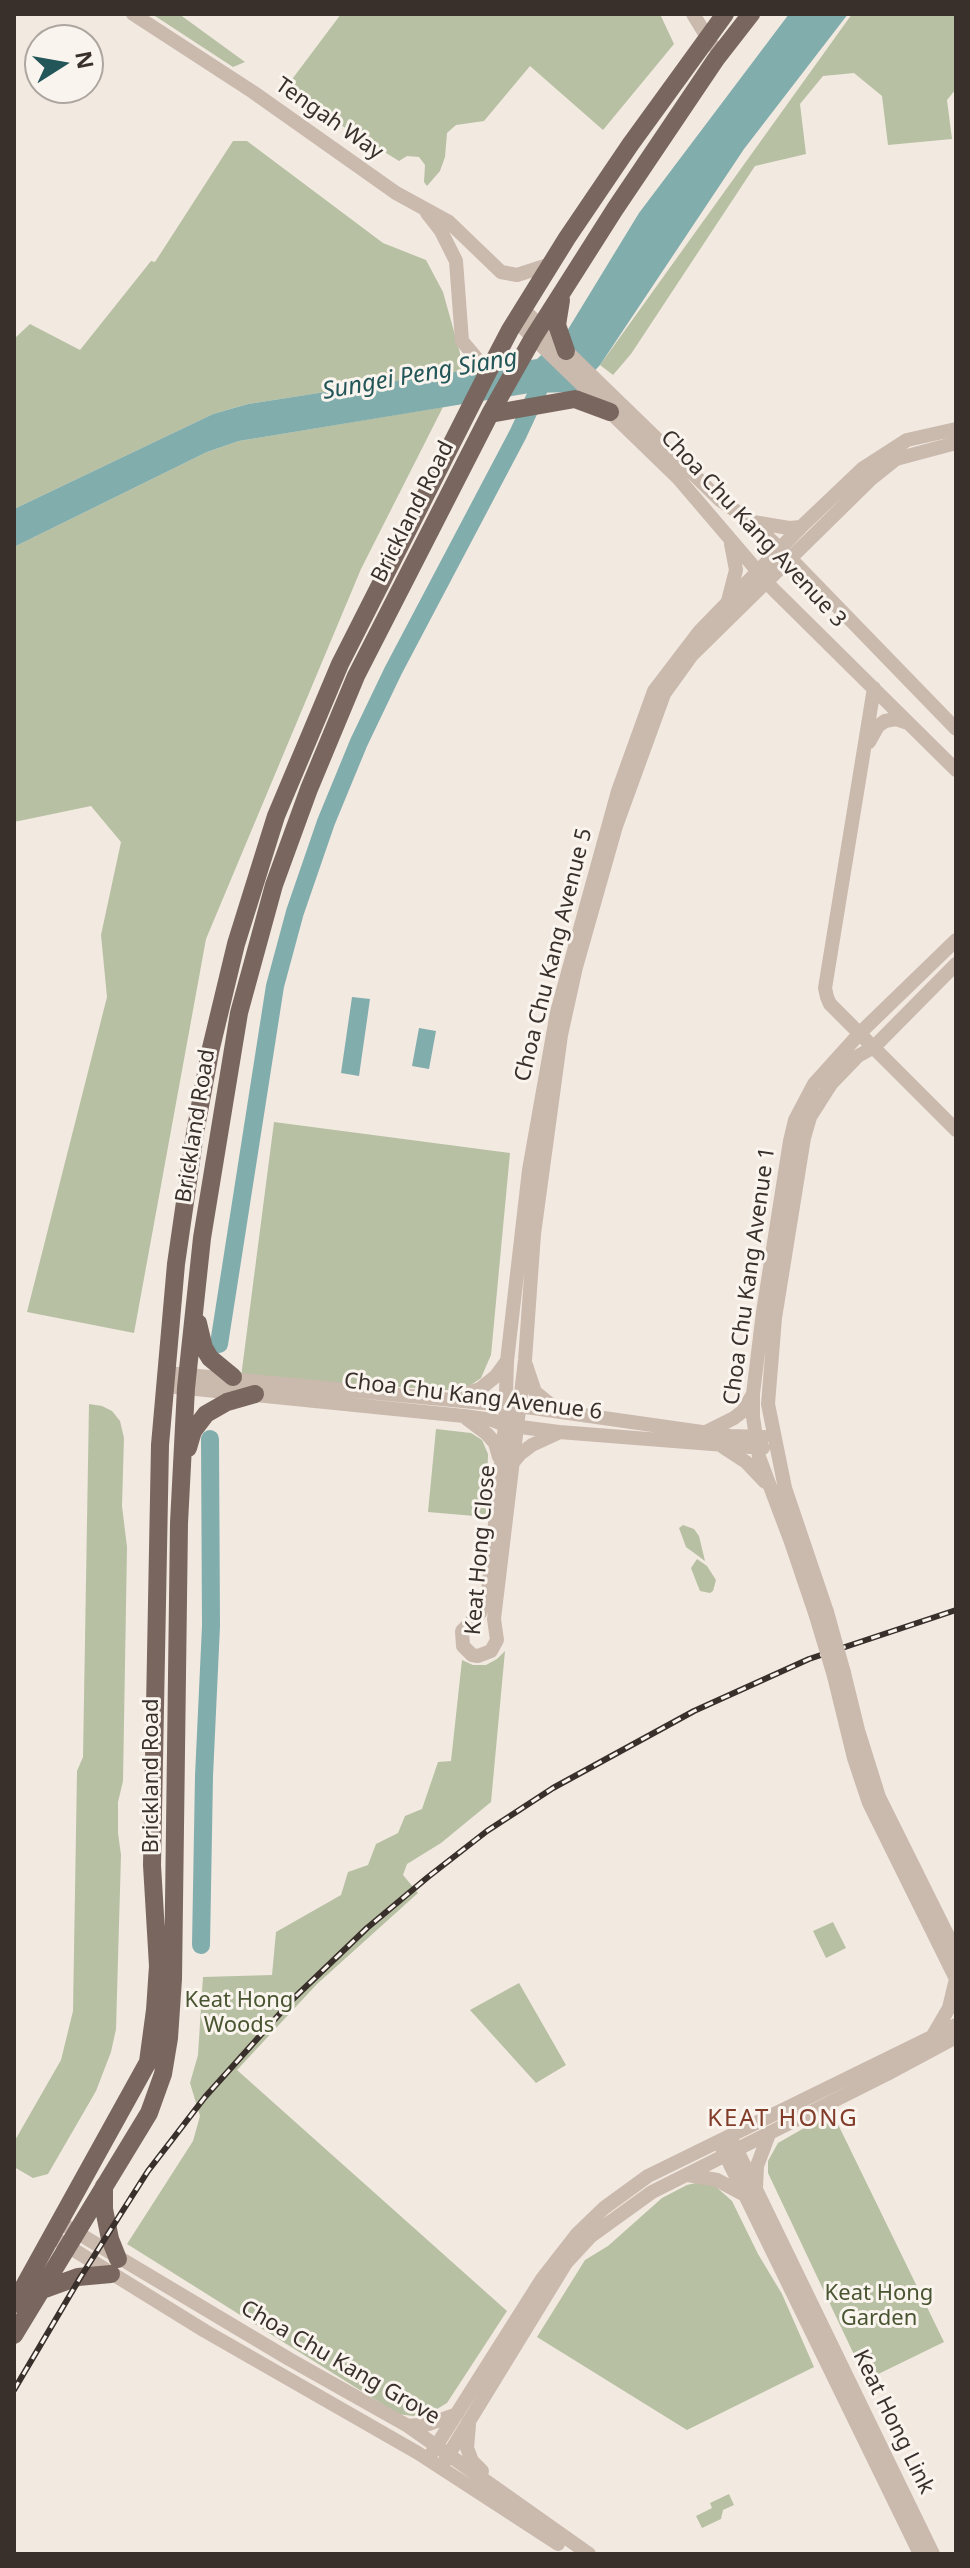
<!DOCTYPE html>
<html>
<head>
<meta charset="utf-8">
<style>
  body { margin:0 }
  #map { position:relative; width:970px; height:2568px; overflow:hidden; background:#f2e9e1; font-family:"Noto Sans",sans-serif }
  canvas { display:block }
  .frame { position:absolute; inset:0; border:16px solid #392f2b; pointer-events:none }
  .north { position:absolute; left:24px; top:24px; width:80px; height:80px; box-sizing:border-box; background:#faf4ee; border:2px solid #ada5a0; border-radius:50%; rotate:79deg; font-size:22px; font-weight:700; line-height:32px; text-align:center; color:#392f2b }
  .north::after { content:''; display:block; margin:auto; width:28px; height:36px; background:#235658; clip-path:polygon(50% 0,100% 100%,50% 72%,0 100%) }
</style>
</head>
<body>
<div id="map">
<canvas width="970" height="2568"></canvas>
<div class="frame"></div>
<div class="north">N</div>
</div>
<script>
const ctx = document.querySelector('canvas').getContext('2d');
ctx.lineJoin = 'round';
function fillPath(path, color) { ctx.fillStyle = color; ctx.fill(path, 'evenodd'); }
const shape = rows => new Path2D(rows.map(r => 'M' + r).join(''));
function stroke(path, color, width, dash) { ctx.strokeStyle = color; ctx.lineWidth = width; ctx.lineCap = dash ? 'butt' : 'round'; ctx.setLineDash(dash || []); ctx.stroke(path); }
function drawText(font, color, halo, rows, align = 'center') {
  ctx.font = font + ' "Noto Sans",sans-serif'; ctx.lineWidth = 6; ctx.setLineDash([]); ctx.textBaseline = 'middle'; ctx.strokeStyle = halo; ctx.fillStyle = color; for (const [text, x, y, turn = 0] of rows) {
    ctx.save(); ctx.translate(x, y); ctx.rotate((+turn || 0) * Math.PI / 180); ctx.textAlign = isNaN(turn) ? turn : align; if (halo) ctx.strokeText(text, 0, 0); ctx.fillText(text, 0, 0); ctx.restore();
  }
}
fillPath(shape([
  [152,14,179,14,245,62,233,67],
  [341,14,660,14,674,44,603,130,530,66,484,121,456,125,447,133,445,157,440,171,427,186,424,182,425,165,419,157,407,156,399,161,284,90],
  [852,14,956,14,956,89,947,100,952,139,888,145,882,96,854,73,823,76,800,104,806,154,755,166,631,354,613,375,600,365],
  [233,141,247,141,383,243,426,260,443,292,460,353,461,371,248,404,213,414,14,509,14,339,30,324,80,350,151,261,155,262],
  [443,407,361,569,206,939,134,1333,27,1312,107,997,101,935,121,842,91,806,14,822,14,547,207,452,239,441],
  [274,1122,510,1153,491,1355,481,1378,462,1391,241,1377],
  [89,1404,102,1406,112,1411,120,1421,124,1438,122,1506,127,1547,123,1781,118,1802,118,1833,121,1855,116,2029,111,2052,96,2091,48,2174,33,2178,14,2167,14,2142,61,2060,73,2011,77,1771,83,1757],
  [436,1429,471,1433,482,1440,488,1454,486,1517,428,1512],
  [683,1525,694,1529,699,1536,705,1561,686,1547,679,1528],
  [697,1559,707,1566,716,1580,713,1591,710,1593,700,1591,696,1581,691,1568],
  [505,1651,491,1802,441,1843,407,1864,403,1875,418,1893,317,1984,237,2070,507,2311,447,2403,432,2412,413,2416,398,2414,127,2244,193,2141,200,2116,190,2083,198,2055,203,1977,272,1975,276,1932,341,1895,348,1872,368,1865,376,1844,398,1833,405,1816,422,1809,438,1762,451,1761,462,1660,473,1665,486,1665,497,1659],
  [833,1922,846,1948,826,1958,813,1931],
  [519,1983,566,2065,536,2083,470,2010],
  [832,2112,944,2342,866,2380,768,2173,768,2161,778,2143],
  [696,2183,714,2185,732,2201,758,2254,782,2294,814,2367,687,2430,537,2337,585,2260,608,2246,662,2198,687,2185],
  [729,2494,734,2505,723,2510,721,2519,702,2528,696,2516,712,2508,710,2503]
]), '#b7c0a2');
fillPath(shape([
  [789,14,848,14,744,149,600,365,575,392,530,393,239,441,207,452,14,547,14,509,213,414,248,404,537,359,567,331,639,213],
  [352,997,370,999,359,1076,341,1073],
  [419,1028,436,1031,429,1069,412,1066]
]), '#82adad');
stroke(shape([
  [219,1344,275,986,295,912,326,822,359,742,393,671,518,434,544,378],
  [201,1945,204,1776,211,1626,210,1439]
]), '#82adad', 18);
stroke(shape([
  [133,14,253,92,396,193,449,222,501,272,517,275,551,264],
  [693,14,712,45],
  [427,213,441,231,456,261,462,341,488,372],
  [523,309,720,500,752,522,796,564,956,729],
  [516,321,678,478,772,588,956,770],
  [956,429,907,440,862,469,801,527,699,632,654,691,618,791,557,1012,529,1170,507,1361,505,1425,488,1592,480,1613,462,1631,463,1646,472,1655,478,1656,491,1651,497,1640,494,1619,525,1360,534,1234,561,1035,576,967,616,826,664,694,692,655,871,479,896,459,956,443],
  [753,522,789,528,801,527],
  [728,601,736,570,731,544],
  [874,688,825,988,827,997,830,1004,956,1130],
  [869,742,878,726,885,721,896,719,908,723],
  [526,1365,535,1392,556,1409],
  [167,1373,526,1407,730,1436,764,1437],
  [166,1386,464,1416,492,1420,505,1425,559,1432,763,1448],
  [453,1398,480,1389,496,1376,507,1361],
  [467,1419,487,1434,495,1443,499,1457],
  [706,1432,734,1418,743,1411,753,1394],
  [723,1447,746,1462,765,1482],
  [510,1466,520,1454,532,1445,558,1433],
  [827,1612,785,1488,768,1404,775,1318,804,1138,810,1117,831,1084,858,1056,874,1047,956,964],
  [816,1616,791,1542,759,1457,753,1417,753,1394,763,1312,790,1141,795,1120,814,1084,860,1033,956,940],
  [844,1673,858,1730,879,1797,956,1952],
  [834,1676,854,1758,869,1803,956,1979],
  [932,2037,949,2008,956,1979],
  [734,2144,933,2554],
  [722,2148,920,2554],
  [688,2175,717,2180,743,2194],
  [756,2188,757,2166,769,2134],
  [61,2223,289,2359,408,2426,589,2554],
  [53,2237,205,2331,418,2453,558,2544],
  [469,2425,467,2448,472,2461,482,2471],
  [408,2426,429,2424,457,2414],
  [428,2459,542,2279,577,2234,604,2208,648,2176,956,2025],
  [441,2467,566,2263,591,2236,652,2192,887,2074,956,2037]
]), '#cab9ad', 14);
stroke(shape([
  [561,300,557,325,566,351],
  [490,414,575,399,610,412],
  [198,1323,204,1348,210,1358,233,1377],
  [188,1448,193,1431,206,1414,227,1402,255,1394],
  [104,2186,104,2209,110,2239,118,2259],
  [42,2290,78,2277,111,2274],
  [14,2304,148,2062,155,2010,158,1966,152,1865,160,1445,176,1264,195,1133,210,1052,236,944,276,816,340,664,488,372,510,330,567,238,630,145,725,14],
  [14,2335,149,2113,163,2074,169,2038,173,1979,179,1523,186,1388,202,1238,239,1013,274,885,309,789,356,676,490,414,533,338,615,209,716,59,751,14]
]), '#79665e', 18);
const rail = shape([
  [14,2390,80,2278,148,2171,205,2097,293,1999,367,1928,428,1877,487,1831,553,1788,694,1711,809,1659,956,1610]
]);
stroke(rail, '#392f2b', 6);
stroke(rail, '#faf4ee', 3, [9]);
stroke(shape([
  [827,1612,844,1673],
  [816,1616,834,1676]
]), '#cab9ad', 14);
drawText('22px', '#392f2b', '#faf4ee', [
  ["Tengah Way",329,119,35],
  ["Brickland Road",413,512,-63],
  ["Choa Chu Kang Avenue 3",753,529,47],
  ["Choa Chu Kang Avenue 5",554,955,-76],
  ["Brickland Road",196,1126,-81],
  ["Choa Chu Kang Avenue 1",750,1276,-82],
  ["Choa Chu Kang Avenue 6",473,1397,7],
  ["Keat Hong Close",481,1550,-85],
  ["Brickland Road",152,1776,-90],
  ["Choa Chu Kang Grove",340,2363,30],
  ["Keat Hong Link",893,2422,64]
]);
drawText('22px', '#495531', '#faf4ee', [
  ["Keat Hong",239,2001],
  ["Woods",239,2026],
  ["Keat Hong",879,2294],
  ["Garden",879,2319]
]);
drawText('italic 24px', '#235658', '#faf4ee', [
  ["Sungei Peng Siang",420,375,-10]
]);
ctx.letterSpacing = '2px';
drawText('24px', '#823c2a', '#faf4ee', [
  ["KEAT HONG",783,2119]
]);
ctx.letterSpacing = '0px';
</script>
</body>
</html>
